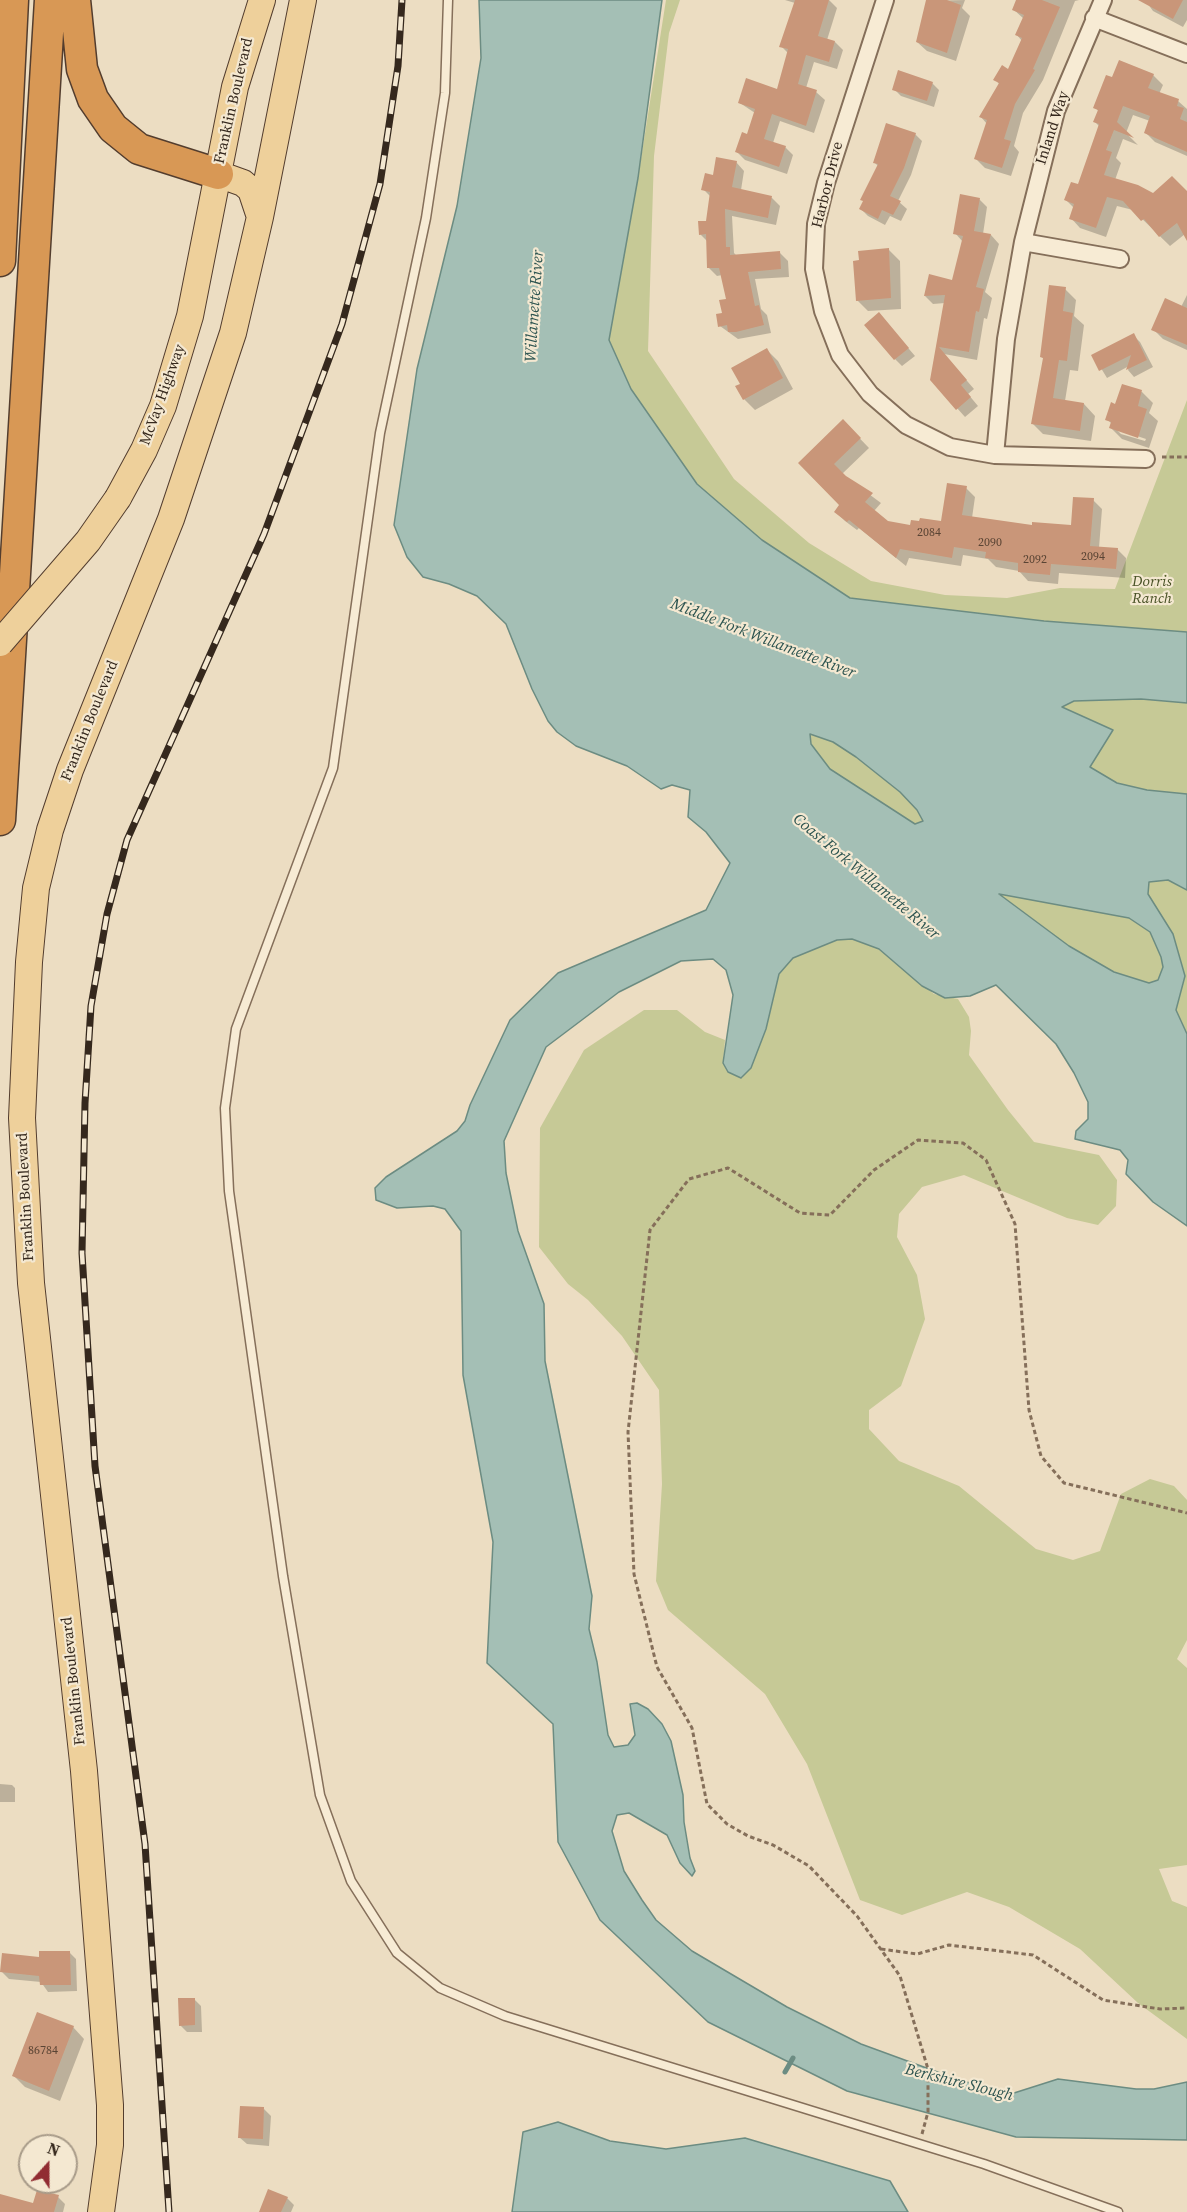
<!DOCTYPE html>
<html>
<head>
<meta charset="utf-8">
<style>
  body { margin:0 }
  #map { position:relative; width:1187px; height:2212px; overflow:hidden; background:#ecddc2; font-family:"Source Serif 4",serif }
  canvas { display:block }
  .north { position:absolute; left:18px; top:2134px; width:60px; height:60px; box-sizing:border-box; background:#f4e8d1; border:2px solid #a89b89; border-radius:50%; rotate:21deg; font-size:16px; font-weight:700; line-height:24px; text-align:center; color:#35281d }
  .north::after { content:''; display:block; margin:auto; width:21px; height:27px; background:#912c32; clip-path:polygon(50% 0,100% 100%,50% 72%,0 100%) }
</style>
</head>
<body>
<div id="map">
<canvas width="1187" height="2212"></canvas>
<div class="north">N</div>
</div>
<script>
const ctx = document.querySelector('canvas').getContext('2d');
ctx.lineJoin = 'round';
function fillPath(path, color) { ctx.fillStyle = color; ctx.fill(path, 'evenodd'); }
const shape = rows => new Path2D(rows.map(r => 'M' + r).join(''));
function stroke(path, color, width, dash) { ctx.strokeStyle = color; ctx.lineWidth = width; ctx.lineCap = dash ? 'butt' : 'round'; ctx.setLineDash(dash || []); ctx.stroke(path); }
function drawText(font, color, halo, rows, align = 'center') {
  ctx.font = font + ' "Source Serif 4",serif'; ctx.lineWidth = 4.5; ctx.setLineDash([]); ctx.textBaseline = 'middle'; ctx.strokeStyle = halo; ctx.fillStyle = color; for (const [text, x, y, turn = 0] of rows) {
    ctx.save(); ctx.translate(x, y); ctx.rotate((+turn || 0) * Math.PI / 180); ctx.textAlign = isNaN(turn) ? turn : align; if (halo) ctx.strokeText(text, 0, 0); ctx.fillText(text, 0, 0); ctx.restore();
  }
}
fillPath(shape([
  [666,0,680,0,669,33,654,156,648,351,734,479,809,543,871,581,945,595,1007,598,1060,588,1115,589,1187,400,1187,632,1044,621,850,598,762,540,697,484,631,389,609,340,638,178],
  [1141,699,1187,703,1187,794,1147,790,1117,783,1090,767,1113,730,1062,707,1074,701],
  [810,733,833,742,856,757,900,792,917,810,923,821,915,824,830,769,811,744],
  [1168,880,1187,890,1187,1034,1176,1010,1185,976,1148,894,1148,882],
  [998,893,1129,918,1150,932,1161,956,1163,967,1158,980,1149,983,1114,972,1069,946],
  [852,939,879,949,934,994,958,999,969,1017,971,1031,969,1055,1008,1110,1034,1142,1099,1155,1117,1180,1116,1206,1098,1225,1067,1218,964,1175,922,1187,899,1214,897,1237,917,1275,925,1319,901,1386,869,1410,869,1429,899,1461,959,1486,1036,1549,1073,1560,1100,1551,1121,1494,1150,1479,1174,1486,1187,1500,1187,1640,1177,1659,1187,1668,1187,1865,1159,1869,1172,1901,1187,1907,1187,2039,1138,2003,1080,1949,1009,1907,967,1892,902,1915,860,1900,807,1764,765,1694,668,1610,656,1581,662,1484,659,1390,622,1336,588,1300,568,1284,539,1247,540,1128,584,1050,644,1010,677,1010,705,1032,725,1040,723,1063,728,1072,742,1078,751,1067,766,1029,779,974,793,958,837,940]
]), '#c6c996');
const water = shape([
  [479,0,662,0,638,178,609,340,631,389,697,484,762,540,850,598,1044,621,1187,632,1187,703,1141,699,1074,701,1062,707,1113,730,1090,767,1117,783,1147,790,1187,794,1187,890,1168,880,1149,882,1148,894,1173,934,1185,976,1176,1010,1187,1034,1187,1226,1153,1202,1126,1174,1128,1160,1120,1150,1075,1139,1076,1131,1088,1119,1088,1102,1074,1073,1056,1044,996,985,970,996,945,998,922,986,879,949,852,939,837,940,793,958,779,974,766,1029,751,1068,741,1078,728,1072,723,1063,733,995,726,970,713,959,681,961,619,992,546,1047,504,1141,506,1173,518,1231,544,1304,545,1361,592,1596,589,1629,597,1662,608,1735,614,1747,628,1745,635,1735,630,1704,637,1703,648,1709,662,1724,671,1741,683,1795,684,1822,690,1858,695,1871,692,1876,680,1863,667,1835,629,1813,617,1815,612,1831,624,1871,642,1900,656,1920,692,1951,787,2007,861,2044,962,2081,1014,2093,1058,2079,1136,2089,1154,2089,1187,2082,1187,2140,1016,2137,847,2091,708,2022,600,1920,558,1842,553,1724,487,1663,493,1542,463,1375,461,1231,445,1209,433,1206,397,1208,376,1200,375,1188,386,1177,457,1131,465,1121,470,1105,510,1020,558,973,706,910,730,863,706,832,688,817,690,790,672,785,661,789,627,766,576,746,557,732,548,721,532,689,506,624,477,596,449,584,423,577,407,557,394,525,417,369,457,206,481,58,479,0],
  [810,734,833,742,856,757,900,792,917,810,923,821,915,824,830,769,811,744,810,734],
  [999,894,1129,918,1150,932,1161,957,1163,967,1158,980,1149,983,1114,972,1069,946,999,894],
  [558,2122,610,2141,666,2149,745,2138,890,2181,908,2212,512,2212,523,2132,558,2122]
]);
fillPath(water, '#a4bfb5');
stroke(water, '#6c8c82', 1.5);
fillPath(shape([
  [785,0,829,0,837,8,827,40,835,42,843,50,837,69,814,62,806,88,816,92,825,100,814,133,780,121,773,143,785,147,793,155,787,174,745,160,737,152,748,136,755,113,740,103,778,91,788,53,781,46,795,3],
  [965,0,962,8,970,16,956,61,927,51,917,42,927,1],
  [1017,0,1079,0,1075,1,1043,80,1023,113,1014,146,1019,152,1011,176,985,168,976,159,987,124,981,117,1000,85,995,79,1009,71,1022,41,1017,35,1024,19,1013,9],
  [1145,0,1187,0,1187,20,1183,27,1153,11],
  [1153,75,1163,85,1159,94,1178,101,1187,109,1187,156,1155,142,1145,132,1150,121,1133,115,1126,133,1138,145,1123,139,1116,158,1121,163,1115,180,1153,195,1187,194,1187,236,1185,234,1170,246,1133,210,1117,206,1106,237,1080,228,1071,218,1074,208,1066,200,1079,186,1100,127,1095,122,1099,112,1095,107],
  [932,83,939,90,934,107,901,96,894,89],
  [915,134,922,141,911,175,898,201,907,209,901,221,890,216,885,225,868,216,861,209,878,166,874,162],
  [736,162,744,171,741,190,772,198,780,206,776,225,732,216,734,253,737,256,780,253,788,261,789,277,755,279,761,309,767,315,771,333,738,339,720,326,728,300,722,275,717,276,708,267,708,242,700,234,707,223,711,197,703,189,714,177],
  [979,199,987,207,983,234,991,235,999,244,985,292,992,298,987,319,984,318,977,360,944,354,974,389,968,394,978,406,965,417,932,380,945,303,933,304,925,296,953,282,963,242,955,233],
  [889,250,900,261,901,309,868,311,857,300],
  [1065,289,1076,300,1074,316,1084,325,1078,371,1070,370,1065,401,1084,404,1095,416,1091,441,1043,434,1032,423,1044,359,1042,357],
  [1187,295,1187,350,1163,339,1153,329,1181,307],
  [886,322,915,356,902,366,895,359],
  [1133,335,1140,342,1153,367,1134,377,1128,370,1129,366,1107,378,1093,355],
  [767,350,778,361,793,389,755,410,744,399,742,385],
  [1123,386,1142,392,1153,403,1149,413,1158,421,1149,448,1122,439,1111,428,1112,424,1107,419,1116,406],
  [1116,429,1146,439,1145,441,1121,434],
  [843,421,869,448,842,474,881,503,874,511,887,522,911,526,942,523,966,488,975,497,972,518,1033,527,1072,526,1093,500,1102,509,1099,548,1117,549,1126,558,1125,578,1059,573,1058,584,1028,581,1019,571,996,567,988,559,963,555,961,566,909,558,906,566,859,528,857,530,845,521,836,512,841,505,800,463],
  [0,1784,12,1785,15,1788,15,1802,0,1802],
  [69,1952,76,1959,77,1991,48,1992,41,1982,9,1979,2,1972],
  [194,1999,201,2006,202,2032,187,2032,180,2025],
  [73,2027,84,2039,60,2101,25,2087,14,2076],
  [264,2109,271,2116,269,2146,247,2144,239,2137],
  [0,2196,35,2205,58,2197,65,2204,63,2212,0,2212],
  [287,2198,294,2205,291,2212,262,2212]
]), '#0003');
stroke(shape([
  [785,2072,793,2058]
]), '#6c8c82', 5);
fillPath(shape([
  [795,0,829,0,818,36,835,41,829,62,806,55,798,84,817,90,806,126,772,114,764,139,786,146,779,167,735,152,742,132,747,134,755,109,738,103,746,78,777,89,788,49,779,47],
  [926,0,947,0,961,5,947,53,916,42],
  [1016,0,1042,0,1060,7,1033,69,1035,70,1015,104,1004,139,1011,141,1002,168,974,159,987,120,979,117,999,83,993,80,1002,65,1008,69,1022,38,1015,35,1024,15,1012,10],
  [1138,0,1183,0,1173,19],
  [1119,60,1154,74,1148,88,1179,99,1177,106,1184,108,1180,119,1187,122,1187,152,1144,133,1150,116,1123,106,1117,122,1134,138,1114,130,1106,150,1112,152,1104,175,1138,185,1153,193,1172,176,1187,191,1187,241,1177,223,1159,237,1144,219,1141,221,1123,201,1107,197,1096,228,1069,219,1074,204,1064,200,1071,182,1078,184,1099,124,1093,122,1098,110,1093,108,1106,75,1112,77],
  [898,70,933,82,927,101,892,90],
  [886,123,916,133,904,168,890,196,901,201,893,215,882,210,878,219,859,209,863,201,860,200,878,164,873,163],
  [716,157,737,161,732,187,772,196,768,218,725,209,726,247,730,247,730,255,780,251,781,269,748,272,755,306,759,305,764,325,736,332,728,332,727,325,718,327,716,314,722,313,719,300,726,299,719,268,707,268,706,234,699,235,698,221,706,221,710,192,701,190,705,173,713,175],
  [960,194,980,198,974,231,991,234,976,287,984,289,979,312,976,311,969,352,939,347,967,380,961,385,971,397,956,410,930,380,945,295,924,296,929,274,952,280,963,236,953,234],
  [889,248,891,298,856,301,853,261,859,260,858,251],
  [1049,285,1066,287,1063,311,1073,313,1067,361,1059,360,1053,398,1084,403,1080,431,1031,424,1043,358,1040,357],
  [1165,298,1187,308,1187,345,1151,330],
  [879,312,909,348,894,360,864,325],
  [1134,333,1147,360,1126,370,1131,355,1099,371,1091,355],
  [767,348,783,378,743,400,735,386,740,384,731,368],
  [1122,384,1142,390,1138,406,1147,409,1138,438,1109,428,1111,422,1105,420,1111,402,1115,404],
  [843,419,861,438,834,464,846,476,873,493,865,502,888,521,910,525,911,520,919,521,920,518,941,521,947,483,967,486,962,515,1032,525,1032,522,1071,525,1073,497,1094,498,1090,546,1118,548,1116,569,1051,564,1050,575,1018,572,1018,563,985,558,986,552,954,547,952,558,900,549,896,558,849,520,847,522,834,512,839,505,798,463],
  [39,1951,70,1951,71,1985,40,1985,39,1976,0,1972,2,1953,39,1957],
  [178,1998,195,1998,195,2025,179,2026],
  [37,2012,74,2026,49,2091,12,2076],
  [240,2106,264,2107,263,2139,238,2138],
  [268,2189,288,2197,281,2212,259,2212],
  [37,2190,59,2195,54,2212,0,2212,0,2194,33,2203]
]), '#c99679');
const lane = shape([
  [448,0,445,93,426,218,380,433,333,768,236,1029,225,1108,229,1191,283,1576,320,1795,351,1881,397,1953,440,1988,505,2016,984,2164,1118,2212]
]);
const street = shape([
  [885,0,826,183,816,224,814,269,823,311,840,355,870,394,906,425,950,447,995,455,1146,459],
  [1094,18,1187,54],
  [1023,242,1120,259],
  [995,455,1006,339,1023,242,1056,111,1103,0]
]);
const primary = shape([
  [218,174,243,183,251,190,260,217],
  [118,498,144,450,163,406,190,316,235,87,262,0],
  [101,2212,110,2145,110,2105,84,1771,31,1283,22,1118,29,962,36,888,50,830,70,770,171,519,233,333,260,217,303,0]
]);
const highway = shape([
  [75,0,82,69,93,99,113,128,139,149,218,174],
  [0,261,13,0],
  [0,820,50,0]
]);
stroke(lane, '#856f5a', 11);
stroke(street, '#856f5a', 20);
stroke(primary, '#533d2e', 28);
stroke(highway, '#533d2e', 33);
stroke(shape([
  [1162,457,1187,457],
  [881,1949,917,1954,949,1945,1033,1955,1103,2000,1160,2009,1187,2008],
  [922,2134,928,2112,928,2069,900,1976,857,1916,809,1866,773,1845,748,1836,727,1824,707,1804,692,1728,657,1667,634,1574,628,1432,650,1230,689,1179,728,1168,800,1213,830,1215,874,1170,918,1140,963,1143,986,1160,1015,1224,1029,1410,1041,1456,1064,1483,1187,1513]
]), '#856f5a', 3, [4.5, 3]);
stroke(lane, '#f7ebd4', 8);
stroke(street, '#f7ebd4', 16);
stroke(primary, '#eed09b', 26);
stroke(highway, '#d89855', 30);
const rail = shape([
  [169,2212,145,1844,95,1466,82,1253,85,1103,91,1006,107,914,127,840,264,534,342,324,380,184,398,66,402,0]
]);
stroke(rail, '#35281d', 7);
stroke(rail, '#f4e8d1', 4.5, [14]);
const primaryBridge = shape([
  [0,643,88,541,118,498]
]);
stroke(primaryBridge, '#533d2e', 28, []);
stroke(primaryBridge, '#eed09b', 26);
drawText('12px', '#5a4434', null, [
  ["2084",929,533],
  ["2090",990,543],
  ["2094",1093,557],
  ["2092",1035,560],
  ["86784",43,2051]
]);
drawText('15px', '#35281d', '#f4e8d1', [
  ["Franklin Boulevard",234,101,-77],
  ["Inland Way",1053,128,-72],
  ["Harbor Drive",828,185,-76],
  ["McVay Highway",163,395,-70],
  ["Franklin Boulevard",90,721,-68],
  ["Franklin Boulevard",26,1197,-93],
  ["Franklin Boulevard",74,1681,-96]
]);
drawText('italic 15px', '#485125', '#f4e8d1', [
  ["Dorris",1152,582],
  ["Ranch",1152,599]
]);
drawText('italic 16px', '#2d5450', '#f4e8d1', [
  ["Willamette River",535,306,-86],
  ["Middle Fork Willamette River",763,639,21],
  ["Coast Fork Willamette River",866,877,40],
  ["Berkshire Slough",959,2083,14]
]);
</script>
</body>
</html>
